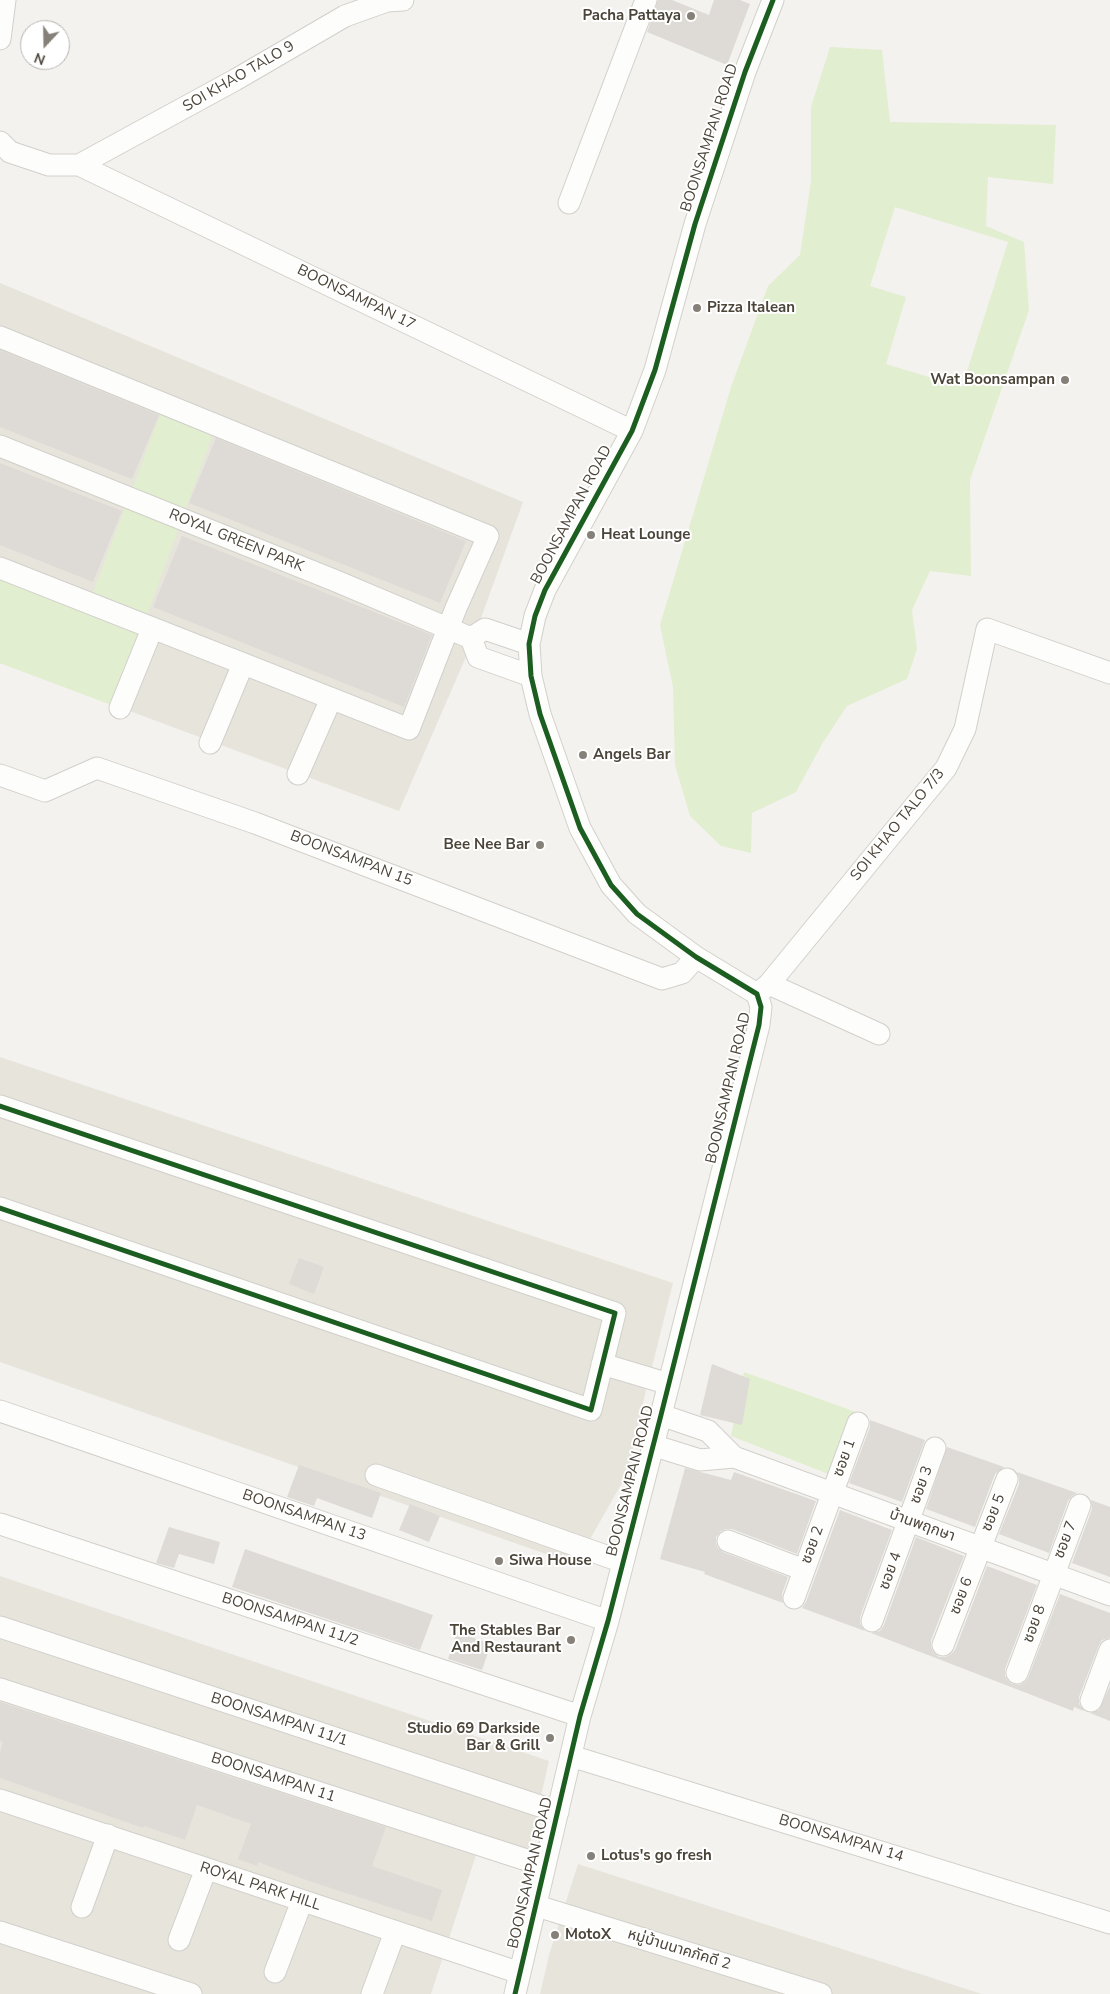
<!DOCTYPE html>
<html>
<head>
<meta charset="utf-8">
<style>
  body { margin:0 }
  #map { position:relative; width:1110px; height:1994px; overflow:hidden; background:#f4f2ee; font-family:"Nunito Sans",sans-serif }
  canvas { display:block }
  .north { position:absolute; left:20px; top:20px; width:50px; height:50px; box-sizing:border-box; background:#fff; border:1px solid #b7b4b0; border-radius:50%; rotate:201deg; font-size:14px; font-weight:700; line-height:20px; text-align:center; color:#4b4439 }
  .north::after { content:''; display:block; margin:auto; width:18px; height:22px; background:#868178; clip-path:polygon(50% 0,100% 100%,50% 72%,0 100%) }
</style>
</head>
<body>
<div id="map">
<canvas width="1110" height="1994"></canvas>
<div class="north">N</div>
</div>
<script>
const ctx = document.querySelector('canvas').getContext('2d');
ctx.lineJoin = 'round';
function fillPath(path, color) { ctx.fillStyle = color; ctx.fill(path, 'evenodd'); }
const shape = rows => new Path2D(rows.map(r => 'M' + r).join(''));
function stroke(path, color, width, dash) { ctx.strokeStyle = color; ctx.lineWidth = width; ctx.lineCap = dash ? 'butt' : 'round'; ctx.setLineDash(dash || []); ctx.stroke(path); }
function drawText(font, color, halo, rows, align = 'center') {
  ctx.font = font + ' "Nunito Sans","Noto Sans Thai",sans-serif'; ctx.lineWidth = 4; ctx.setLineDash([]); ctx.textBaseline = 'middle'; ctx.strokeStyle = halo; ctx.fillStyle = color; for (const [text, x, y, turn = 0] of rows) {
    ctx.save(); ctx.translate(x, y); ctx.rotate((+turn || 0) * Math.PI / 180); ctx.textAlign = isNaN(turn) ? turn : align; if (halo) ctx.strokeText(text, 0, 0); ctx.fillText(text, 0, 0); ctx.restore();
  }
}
fillPath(shape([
  [0,283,523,502,472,643,399,811,0,663],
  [0,1057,673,1283,652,1367,632,1375,646,1390,627,1474,585,1548,580,1566,0,1362],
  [0,1576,549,1761,528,1853,0,1679],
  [0,1700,476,1855,431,1994,0,1994],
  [578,1864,982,1994,540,1994,549,1955]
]), '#e7e4dc');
fillPath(shape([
  [830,47,882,50,890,122,1056,125,1053,184,988,177,986,226,1024,242,1029,310,970,480,971,576,930,571,912,610,917,649,907,679,847,706,822,744,796,792,752,813,751,853,721,846,690,816,675,765,673,687,660,625,731,387,768,286,800,255,811,181,811,107],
  [895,207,1008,242,962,387,886,364,906,297,870,286],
  [162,410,214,431,114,706,0,663,0,573,87,608],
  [744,1372,856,1412,831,1475,731,1436]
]), '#e1eecf');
fillPath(shape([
  [658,0,672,0,709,15,714,0,740,0,750,4,727,65,647,32],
  [0,350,159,415,132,479,0,427],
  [216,438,466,541,440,603,189,503],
  [0,463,122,511,93,582,0,545],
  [182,536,432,635,404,707,153,607],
  [299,1258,324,1267,314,1294,289,1284],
  [712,1364,750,1379,742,1425,700,1415],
  [870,1420,925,1440,902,1502,849,1483,870,1427],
  [947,1447,1004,1467,995,1474,975,1527,926,1509],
  [299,1465,381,1493,372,1518,317,1498,314,1506,287,1497],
  [685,1468,731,1480,734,1472,816,1501,797,1554,732,1529,726,1529,721,1531,716,1537,716,1543,718,1548,723,1552,788,1577,782,1594,783,1603,704,1574,705,1572,660,1559],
  [1017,1472,1077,1493,1072,1496,1068,1501,1049,1553,999,1534,1019,1484,1019,1478],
  [1091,1500,1110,1507,1110,1577,1072,1563,1092,1509],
  [410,1504,440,1516,429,1542,399,1530],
  [840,1510,892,1530,860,1617,860,1624,865,1631,802,1608,806,1602],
  [169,1527,220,1542,214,1564,179,1554,174,1568,156,1563],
  [916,1537,964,1556,931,1640,931,1646,933,1652,939,1657,945,1657,950,1655,955,1650,987,1566,1037,1585,1005,1669,1005,1676,1008,1681,1012,1684,1020,1685,1025,1682,1028,1678,1060,1594,1110,1613,1110,1638,1102,1640,1099,1645,1079,1697,1079,1704,1084,1711,1074,1707,1073,1711,871,1633,880,1631,884,1625],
  [245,1549,433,1615,420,1650,232,1587],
  [457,1632,491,1644,482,1670,448,1659],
  [1110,1686,1110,1721,1090,1713,1099,1710],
  [0,1702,386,1827,372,1866,442,1890,432,1921,309,1881,258,1862,257,1866,238,1859,251,1824,197,1805,185,1840,144,1826,143,1828,0,1778,0,1753,3,1742,0,1741]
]), '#dedbd6');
const minor = shape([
  [0,39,5,0],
  [0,142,10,152,49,165,79,165,632,431],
  [79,165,235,80,345,16,387,1,403,0],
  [569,203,646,0],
  [0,337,488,536,456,608,409,729,0,568],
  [0,446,336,581,471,638],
  [471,638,478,657,531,676],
  [471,638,485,629,529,644],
  [120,708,152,629],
  [210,743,243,664],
  [298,774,331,699],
  [0,775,45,791,97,768,255,823,662,979,682,973,696,957],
  [769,984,879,1034],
  [757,994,769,984,946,768,965,729,987,629,1110,673],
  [0,1106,615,1313,591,1410,0,1208],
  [602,1364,669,1384],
  [0,1411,608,1621],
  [661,1415,708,1431,734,1457],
  [652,1445,700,1460,734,1457,1110,1595],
  [376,1475,623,1562],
  [0,1524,580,1716],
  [728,1541,804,1570],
  [794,1598,858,1423],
  [872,1621,935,1448],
  [0,1627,558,1812],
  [943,1645,1007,1479],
  [1017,1673,1080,1505],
  [0,1689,545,1866],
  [1091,1701,1110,1650],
  [571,1756,1110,1923],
  [0,1800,520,1973],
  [537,1906,821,1994],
  [82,1907,108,1835],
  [0,1932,191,1994],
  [179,1940,206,1869],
  [275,1972,302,1901],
  [372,1994,395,1932],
  [515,1994,580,1716,608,1621,661,1415,759,1025,761,1007,757,994,696,957,637,914,611,885,580,828,540,714,531,676,529,644,535,616,545,590,632,431,655,370,695,224,745,72,773,0]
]);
stroke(minor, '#d2d0cb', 23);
stroke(minor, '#fdfdfc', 21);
stroke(shape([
  [0,1106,615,1313,591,1410,0,1208],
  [515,1994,580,1716,608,1621,661,1415,759,1025,761,1007,757,994,696,957,637,914,611,885,580,828,540,714,531,676,529,644,535,616,545,590,632,431,655,370,695,224,745,72,773,0]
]), '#1b5e20', 5);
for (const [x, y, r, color] of [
  [691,16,5,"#868178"],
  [697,308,5,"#868178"],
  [1065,380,5,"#868178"],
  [591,535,5,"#868178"],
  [583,755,5,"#868178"],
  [540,845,5,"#868178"],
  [499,1561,5,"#868178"],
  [571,1640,5,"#868178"],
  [550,1738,5,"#868178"],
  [591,1856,5,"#868178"],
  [555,1935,5,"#868178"]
]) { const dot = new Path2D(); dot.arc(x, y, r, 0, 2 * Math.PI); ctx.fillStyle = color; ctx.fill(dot); stroke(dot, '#fff', 2); }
drawText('bold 15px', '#4b4439', '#fff', [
  ["Pacha Pattaya",681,16,"right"],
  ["Pizza Italean",707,308],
  ["Wat Boonsampan",1055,380,"right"],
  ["Heat Lounge",601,535],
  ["Angels Bar",593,755],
  ["Bee Nee Bar",530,845,"right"],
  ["Siwa House",509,1561],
  ["The Stables Bar",561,1631,"right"],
  ["And Restaurant",561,1648,"right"],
  ["Studio 69 Darkside",540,1729,"right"],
  ["Bar & Grill",540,1746,"right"],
  ["Lotus's go fresh",601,1856],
  ["MotoX",565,1935]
], 'left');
drawText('15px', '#4b4439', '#fff', [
  ["SOI KHAO TALO 9",239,77,-30],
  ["BOONSAMPAN ROAD",710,138,-72],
  ["BOONSAMPAN 17",356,298,26],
  ["BOONSAMPAN ROAD",572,515,-62],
  ["ROYAL GREEN PARK",236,541,22],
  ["SOI KHAO TALO 7/3",898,825,-51],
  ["BOONSAMPAN 15",351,859,21],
  ["BOONSAMPAN ROAD",729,1088,-77],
  ["ซอย 1",845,1458,-70],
  ["BOONSAMPAN ROAD",631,1481,-76],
  ["ซอย 3",922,1485,-70],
  ["ซอย 5",994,1513,-68],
  ["BOONSAMPAN 13",304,1516,19],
  ["บ้านพฤกษา",922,1526,20],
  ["ซอย 7",1066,1540,-69],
  ["ซอย 2",813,1545,-70],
  ["ซอย 4",891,1571,-70],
  ["ซอย 6",962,1596,-69],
  ["BOONSAMPAN 11/2",290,1620,18],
  ["ซอย 8",1035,1624,-70],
  ["BOONSAMPAN 11/1",279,1720,18],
  ["BOONSAMPAN 11",273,1778,18],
  ["BOONSAMPAN 14",841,1839,17],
  ["BOONSAMPAN ROAD",531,1873,-77],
  ["ROYAL PARK HILL",260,1887,18],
  ["หมู่บ้านนาคภัคดี 2",679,1950,17]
]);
</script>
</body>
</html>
